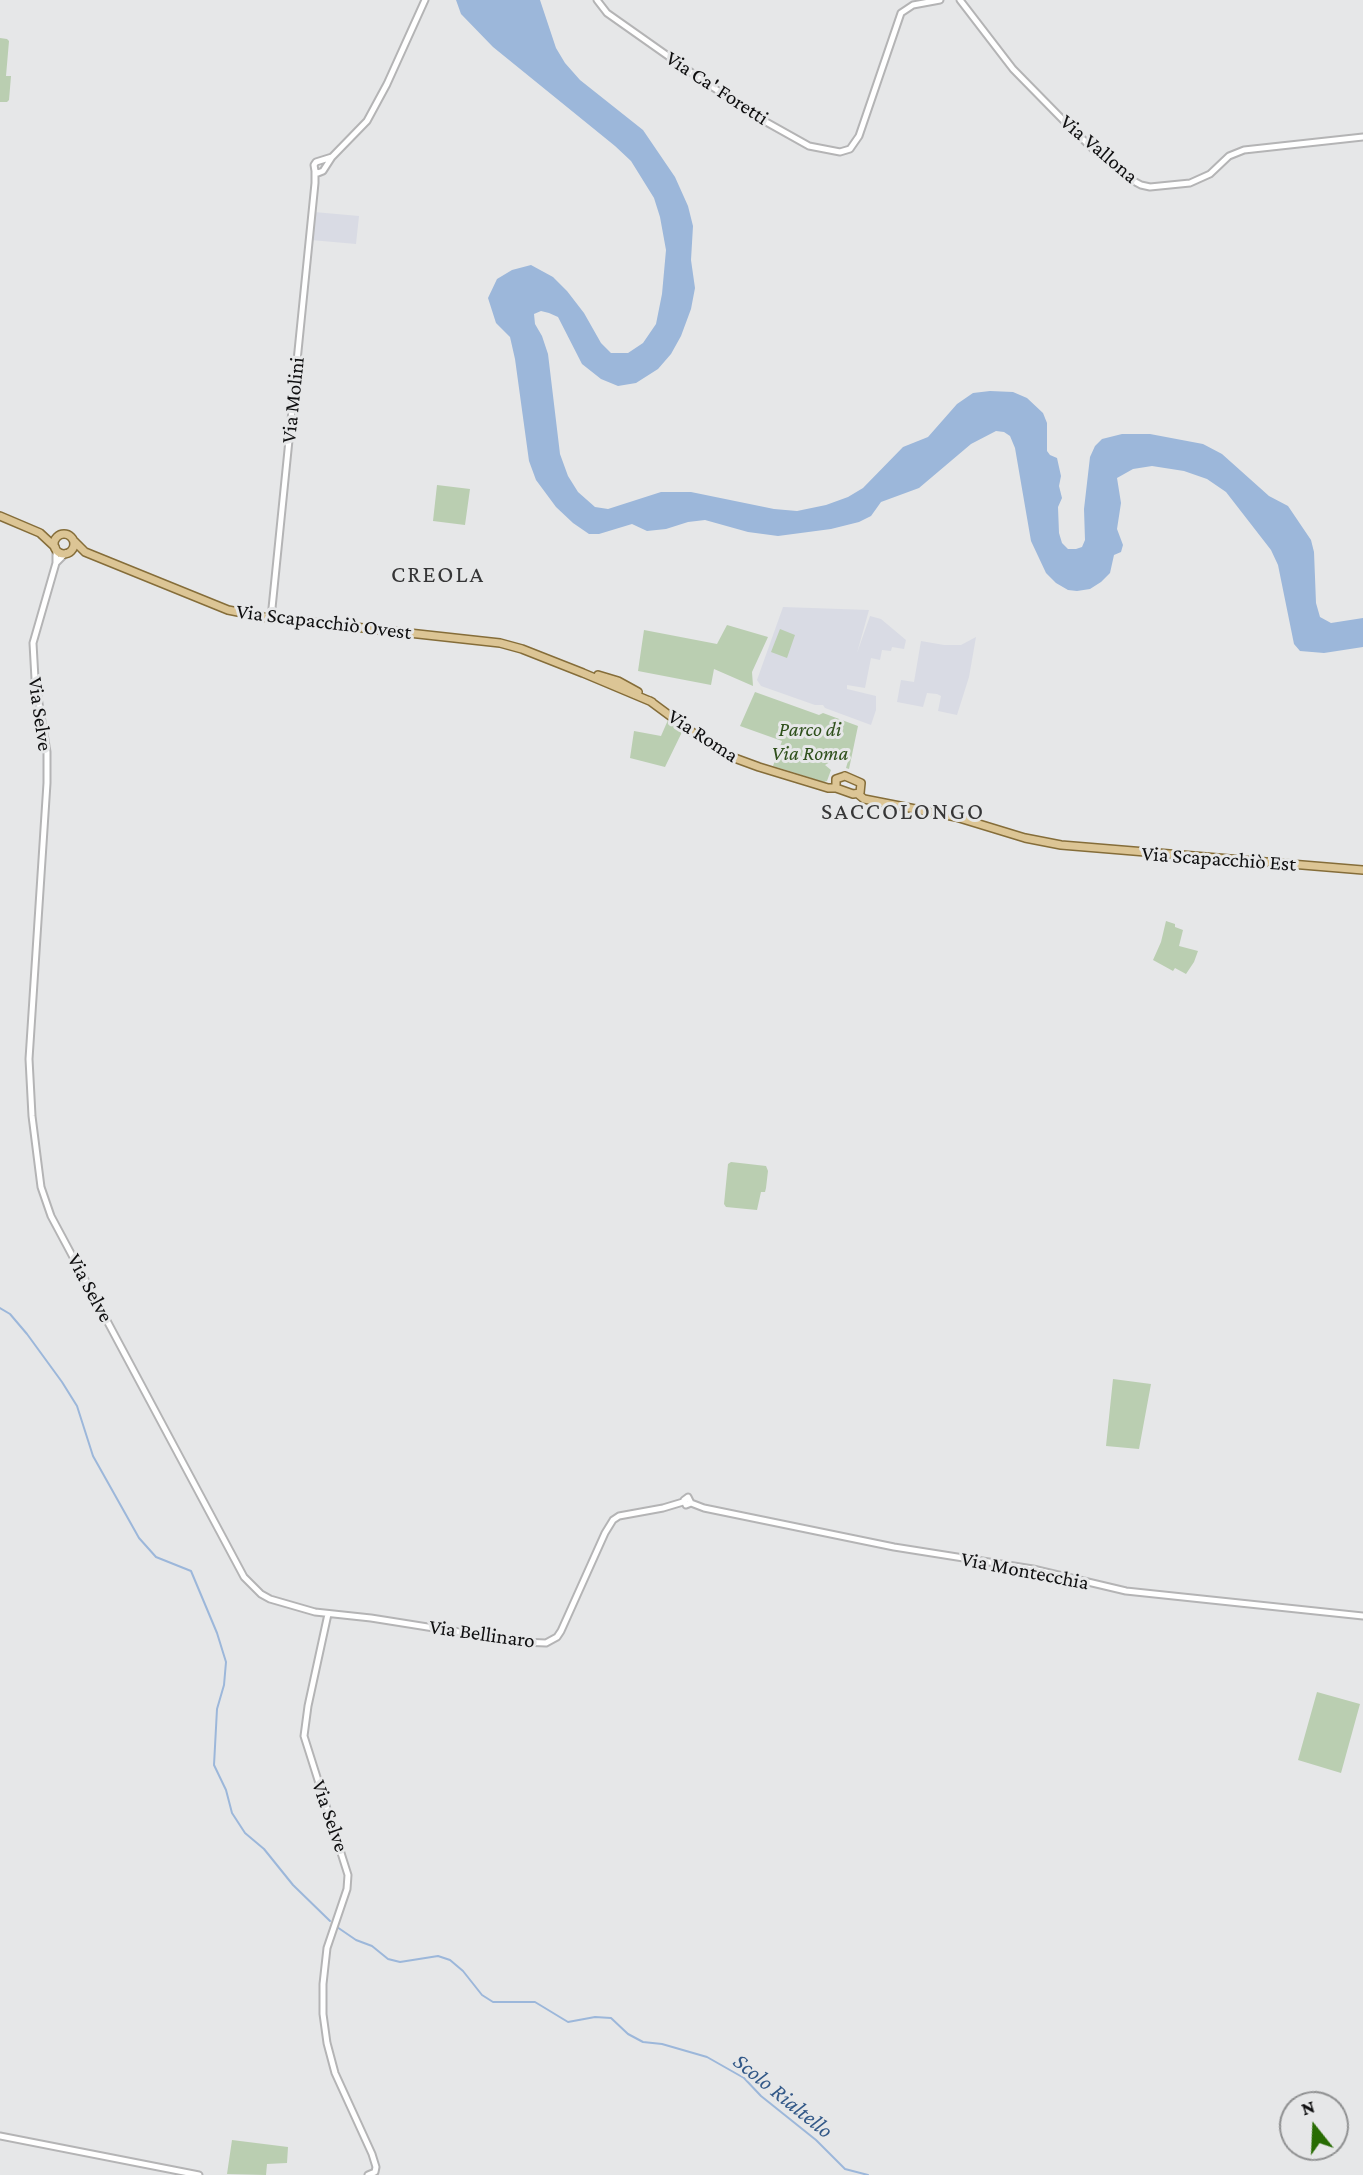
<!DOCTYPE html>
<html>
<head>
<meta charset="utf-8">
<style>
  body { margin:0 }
  #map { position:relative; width:1363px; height:2175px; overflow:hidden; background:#e6e7e8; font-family:"Crimson Pro",serif }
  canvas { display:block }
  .north { position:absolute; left:1279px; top:2091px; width:70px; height:70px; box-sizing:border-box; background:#e6e7e8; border:2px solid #909192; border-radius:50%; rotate:342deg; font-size:19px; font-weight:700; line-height:28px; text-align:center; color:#0f0f10 }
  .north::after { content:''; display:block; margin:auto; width:24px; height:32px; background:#286c03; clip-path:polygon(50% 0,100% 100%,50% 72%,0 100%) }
</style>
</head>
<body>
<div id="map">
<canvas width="1363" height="2175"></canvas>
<div class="north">N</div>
</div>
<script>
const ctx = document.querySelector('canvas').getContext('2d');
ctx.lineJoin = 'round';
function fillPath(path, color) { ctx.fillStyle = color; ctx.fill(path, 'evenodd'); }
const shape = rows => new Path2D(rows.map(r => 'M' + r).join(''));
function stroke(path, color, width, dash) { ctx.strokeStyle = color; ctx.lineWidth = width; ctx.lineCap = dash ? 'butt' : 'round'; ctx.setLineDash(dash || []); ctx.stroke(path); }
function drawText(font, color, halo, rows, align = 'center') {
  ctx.font = font + ' "Crimson Pro",serif'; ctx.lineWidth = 6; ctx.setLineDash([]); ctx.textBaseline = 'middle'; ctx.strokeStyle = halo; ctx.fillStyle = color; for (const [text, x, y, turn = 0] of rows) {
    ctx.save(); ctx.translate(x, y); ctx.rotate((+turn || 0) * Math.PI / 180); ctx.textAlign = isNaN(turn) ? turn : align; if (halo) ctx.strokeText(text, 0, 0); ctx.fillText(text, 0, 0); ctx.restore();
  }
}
fillPath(shape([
  [314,212,359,216,356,244,311,240],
  [783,607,869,610,857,653,870,616,881,619,906,640,904,649,892,647,891,651,882,650,880,660,871,658,865,688,847,685,847,689,876,696,876,710,871,725,825,708,823,705,815,705,761,686,757,680],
  [976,637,969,677,957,715,938,711,941,696,937,694,927,693,923,707,897,702,901,680,914,682,921,641,944,645,961,645]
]), '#d9dbe4');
fillPath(shape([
  [0,38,7,39,9,41,6,76,11,76,9,100,7,102,0,102],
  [437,485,470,489,465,525,433,521],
  [727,625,768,637,752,672,753,686,714,669,711,685,638,671,644,630,717,644],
  [780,629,795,635,787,658,771,652],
  [755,692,819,715,823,713,858,726,849,769,846,768,848,761,832,755,830,762,825,765,831,770,827,781,824,782,773,766,782,741,740,726],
  [668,720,683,730,665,767,630,758,634,731,661,736],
  [1166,921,1175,924,1175,927,1183,930,1179,946,1198,951,1194,962,1186,974,1175,968,1173,971,1153,960,1161,942],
  [731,1162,766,1166,768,1171,766,1188,765,1192,761,1192,757,1210,726,1207,724,1204,728,1164],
  [1113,1379,1151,1384,1139,1449,1106,1446],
  [1317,1692,1360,1704,1341,1773,1298,1760],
  [232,2140,288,2147,287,2163,267,2164,266,2175,227,2174]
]), '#baceb1');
fillPath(shape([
  [456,0,540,0,556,48,565,63,580,80,643,130,675,177,688,206,693,226,691,260,695,288,691,309,681,336,671,354,658,369,636,383,618,386,601,379,582,364,558,317,549,313,541,311,534,314,535,324,542,336,548,354,560,454,568,476,578,492,595,507,608,509,661,492,691,492,774,509,797,511,826,505,848,497,863,488,903,447,928,437,957,404,973,393,990,391,1013,392,1027,398,1043,413,1047,423,1047,451,1050,455,1057,458,1061,476,1059,486,1062,498,1058,507,1059,533,1062,543,1068,549,1076,549,1082,547,1085,540,1084,509,1090,457,1095,446,1102,439,1122,434,1150,434,1203,444,1222,454,1269,496,1288,506,1311,540,1314,552,1316,603,1320,617,1331,623,1363,618,1363,647,1324,653,1300,651,1294,644,1278,565,1271,550,1226,492,1207,479,1184,471,1152,466,1133,469,1117,478,1121,503,1117,529,1123,545,1121,552,1114,555,1110,573,1101,582,1090,589,1077,591,1068,590,1056,583,1046,573,1031,541,1015,448,1010,436,1004,432,996,431,971,444,919,488,881,502,871,516,859,522,831,529,778,536,748,532,705,520,688,522,666,529,647,531,632,524,599,534,589,534,573,523,556,507,536,480,529,461,515,359,510,337,496,323,488,298,497,279,512,270,531,265,553,277,567,291,584,313,601,343,611,353,628,353,643,343,656,324,662,294,666,250,660,217,654,198,631,161,615,146,493,47,461,14]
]), '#9cb7da');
stroke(shape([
  [0,1308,10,1314,27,1334,62,1382,77,1406,93,1456,139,1538,156,1557,191,1571,217,1633,226,1662,224,1685,217,1709,214,1765,226,1790,232,1813,245,1833,264,1849,293,1885,330,1921],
  [337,1927,356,1940,372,1946,388,1959,400,1962,438,1956,450,1960,463,1971,482,1995,493,2002,535,2002,568,2022,595,2017,611,2018,628,2034,643,2042,662,2044,707,2057,744,2078,761,2096,816,2140,845,2169,868,2175]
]), '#9cb7da', 2);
const minor = shape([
  [597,0,607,13,702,80,759,118,809,146,840,152,850,149,859,136,901,13,913,5,940,0],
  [960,0,1013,69,1065,122,1095,151,1128,178,1141,185,1150,187,1190,183,1210,174,1229,156,1244,150,1363,137],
  [332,157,316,162,314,165,315,171,318,173,323,171,332,157,367,121,387,84,425,0],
  [56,548,56,563,33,643,35,679,47,752,47,783,29,1059,32,1116,41,1187,51,1216,244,1577,261,1594,270,1599,315,1612,371,1618,522,1642,546,1643,557,1637,561,1631,605,1533,613,1520,619,1516,663,1508,683,1502],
  [56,563,66,553],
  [271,618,315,183,315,171],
  [691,1503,688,1497,684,1500,686,1505,691,1503,704,1508,894,1547,1033,1569,1126,1591,1363,1616],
  [328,1614,308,1706,304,1736,348,1875,347,1889,327,1948,323,1984,323,2014,327,2043,335,2073,372,2154,376,2167,375,2172,368,2175],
  [0,2136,199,2175]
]);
const major = shape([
  [0,516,40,533,55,547],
  '54 544a10 10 0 1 1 20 0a10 10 0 1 1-20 0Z',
  [74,541,85,552,228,610,263,617,500,643,522,649,583,673,652,702],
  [598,675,618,681,638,692],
  [650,701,704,741,729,756,759,767,828,788,836,788],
  [845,776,861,783,860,793,853,794,836,788,836,779,845,776],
  [858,794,864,799,956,817,1025,838,1061,845,1363,870]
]);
stroke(minor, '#b4b4b5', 9);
stroke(major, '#856d39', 10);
stroke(minor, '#fff', 5);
stroke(major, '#dcc595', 7);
drawText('21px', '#0f0f10', '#e6e7e8', [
  ["Via Ca' Foretti",717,88,33],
  ["Via Vallona",1099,149,40],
  ["Via Molini",293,400,-84],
  ["Via Scapacchiò Ovest",324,622,7],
  ["Via Selve",40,714,82],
  ["Via Roma",703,736,33],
  ["Via Scapacchiò Est",1219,859,4],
  ["Via Selve",90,1288,62],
  ["Via Montecchia",1025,1571,11],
  ["Via Bellinaro",482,1634,8],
  ["Via Selve",330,1816,71]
]);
drawText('italic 21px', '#2f501c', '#e6e7e8', [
  ["Parco di",810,730],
  ["Via Roma",810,754]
]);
drawText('italic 23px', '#335988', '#e6e7e8', [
  ["Scolo Rialtello",783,2096,39]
]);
ctx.letterSpacing = '2px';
drawText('24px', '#363637', '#e6e7e8', [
  ["CREOLA",438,575],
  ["SACCOLONGO",903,812]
]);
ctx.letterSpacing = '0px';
</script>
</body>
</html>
